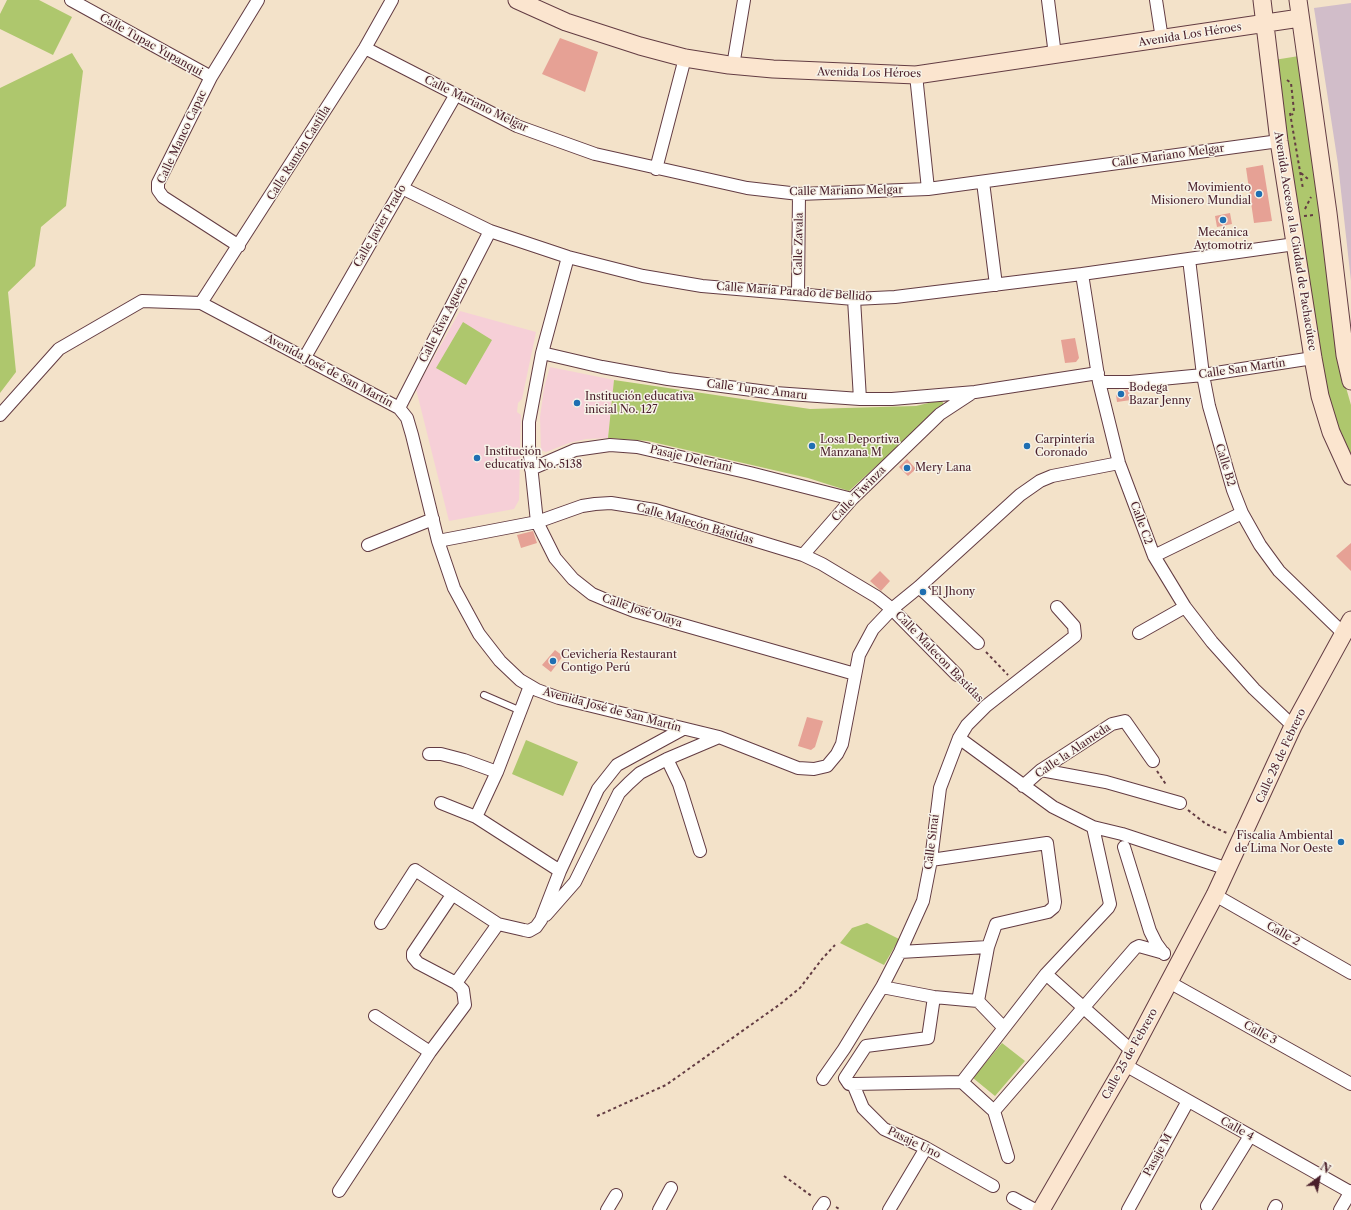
<!DOCTYPE html>
<html>
<head>
<meta charset="utf-8">
<style>
  body { margin:0 }
  #map { position:relative; width:1351px; height:1210px; overflow:hidden; background:#f3e2c9; font-family:"Libre Caslon Text",serif }
  canvas { display:block }
  .north { position:absolute; left:1299px; top:1158px; width:40px; height:40px; -webkit-text-stroke:3px #f7f3e8; paint-order:stroke; rotate:32deg; font-size:11px; font-weight:700; line-height:16px; text-align:center; color:#4a1f2b }
  .north::after { content:''; display:block; margin:auto; width:14px; height:18px; background:#4a1f2b; clip-path:polygon(50% 0,100% 100%,50% 72%,0 100%) }
</style>
</head>
<body>
<div id="map">
<canvas width="1351" height="1210"></canvas>
<div class="north">N</div>
</div>
<script>
const ctx = document.querySelector('canvas').getContext('2d');
ctx.lineJoin = 'round';
function fillPath(path, color) { ctx.fillStyle = color; ctx.fill(path, 'evenodd'); }
const shape = rows => new Path2D(rows.map(r => 'M' + r).join(''));
function stroke(path, color, width, dash) { ctx.strokeStyle = color; ctx.lineWidth = width; ctx.lineCap = dash ? 'butt' : 'round'; ctx.setLineDash(dash || []); ctx.stroke(path); }
function drawText(font, color, halo, rows, align = 'center') {
  ctx.font = font + ' "Libre Caslon Text",serif'; ctx.lineWidth = 3; ctx.setLineDash([]); ctx.textBaseline = 'middle'; ctx.strokeStyle = halo; ctx.fillStyle = color; for (const [text, x, y, turn = 0] of rows) {
    ctx.save(); ctx.translate(x, y); ctx.rotate((+turn || 0) * Math.PI / 180); ctx.textAlign = isNaN(turn) ? turn : align; if (halo) ctx.strokeText(text, 0, 0); ctx.fillText(text, 0, 0); ctx.restore();
  }
}
fillPath(shape([
  [460,311,536,332,522,399,518,403,517,412,521,415,519,500,514,509,449,521,416,389],
  [550,367,614,380,608,438,586,439,569,443,546,452,541,450,540,417,544,388]
]), '#f6cfd7');
fillPath(shape([
  [1351,3,1351,281,1338,164,1314,8]
]), '#d1bdc9');
fillPath(shape([
  [7,0,39,0,72,17,53,55,0,29,0,14],
  [72,53,83,71,66,206,41,227,35,266,8,292,16,372,0,393,0,88],
  [1299,56,1345,384,1351,405,1351,464,1331,419,1274,60],
  [463,322,492,340,466,385,436,368],
  [614,380,810,409,916,406,941,400,944,404,849,491,808,478,648,441,608,438],
  [526,740,578,762,563,796,512,774],
  [867,923,899,939,884,965,840,943,852,928],
  [1002,1043,1025,1061,995,1096,973,1078]
]), '#aec76d');
fillPath(shape([
  [560,38,598,52,585,92,542,74],
  [1263,165,1272,221,1254,223,1246,168],
  [1230,213,1232,224,1217,227,1215,216],
  [1075,338,1079,358,1076,362,1065,363,1061,340],
  [1121,390,1129,390,1131,400,1117,402,1116,395],
  [907,459,916,469,908,476,899,467],
  [533,531,537,543,521,548,517,535],
  [1351,543,1351,571,1336,556],
  [880,571,890,581,881,591,870,581],
  [555,650,563,656,551,672,542,665],
  [807,717,823,721,815,747,811,750,798,746]
]), '#e6a195');
const lane = shape([
  [484,695,521,711]
]);
const street = shape([
  [71,0,211,77],
  [1048,0,1055,55],
  [1156,0,1162,39],
  [365,48,517,126,595,154,747,188,799,194,928,189,1279,141],
  [733,66,744,0],
  [916,75,928,189],
  [656,169,685,58],
  [983,182,996,285],
  [402,188,490,231,568,257,643,276,702,286,854,299,895,297,1082,274,1295,244],
  [239,246,163,197,158,190,158,183,211,77,258,0],
  [568,257,542,353,529,422,529,446,537,522,555,558,573,579,592,594,611,602,634,611,855,674],
  [1189,259,1203,375,1209,406,1233,490,1242,513,1260,545,1279,571,1343,633],
  [1082,274,1099,382,1119,463,1154,556,1185,607,1212,642,1254,689,1293,726],
  [798,294,799,194],
  [854,299,860,399],
  [201,303,365,48,392,0],
  [542,353,602,367,668,379,775,393,860,399,892,399,975,392,1098,373],
  [305,357,455,96],
  [1099,382,1130,382,1203,375,1313,358],
  [399,408,490,231],
  [0,415,59,349,142,301,201,303,399,408,407,418,412,435,438,541,454,588,479,634,500,661,520,680,537,690,559,698,719,737,798,768,814,769,827,766,837,754,842,744,859,655,873,629,892,609,919,587,1020,495,1040,481,1052,476,1119,463],
  [531,469,575,450,610,445,637,447,750,473,852,499],
  [438,541,537,522,582,506,595,504,611,503,655,510,803,555,822,564,877,597,892,609,957,675],
  [368,545,433,519],
  [803,555,852,499,940,414,972,393],
  [1154,556,1242,513],
  [919,587,978,643],
  [1139,633,1185,607],
  [959,738,1053,807,1093,827,1122,834,1228,869],
  [429,754,441,754,464,760,497,772],
  [667,759,679,784,700,851],
  [1041,770,1106,782,1180,803],
  [1023,786,1041,770,1112,724,1125,721,1153,761],
  [441,803,476,817,560,871],
  [476,817,497,772,530,686],
  [1124,847,1150,931,1156,943,1164,954],
  [931,860,1047,843,1055,902,1054,907,1048,912,996,924,988,947,978,1001],
  [1215,895,1351,973],
  [546,915,575,882,619,793,629,783,640,773,667,759,719,737],
  [381,923,415,870,498,924,524,930,529,931,536,927,541,920,560,871,598,789,617,765,683,729],
  [900,952,988,947],
  [1046,974,1132,1051],
  [1169,982,1351,1084],
  [456,983,498,924],
  [882,987,934,997,978,1001,1004,1028],
  [934,997,928,1038,866,1046,845,1078,849,1084,853,1084,962,1082,994,1111,1008,1157],
  [375,1016,430,1052],
  [1125,1065,1350,1192],
  [823,1079,844,1049,882,987,900,952,923,901,931,860,940,788,959,738,967,725,986,706,1075,636,1074,626,1057,607],
  [962,1082,1046,974,1108,908,1110,904,1093,827],
  [853,1084,863,1108,884,1129,926,1148,993,1186],
  [994,1111,1135,948,1139,946,1164,953],
  [339,1191,430,1052,465,1005,463,990,456,983,418,963,413,957,413,953,452,895],
  [1013,1198,1035,1210],
  [1207,1206,1250,1136],
  [607,1210,616,1195],
  [659,1210,671,1188],
  [819,1210,824,1203],
  [889,1210,926,1148],
  [1128,1210,1188,1101],
  [1274,1210,1276,1206],
  [1340,1210,1351,1191]
]);
const secondary = shape([
  [517,0,566,22,640,46,685,58,729,65,773,69,916,75,1300,18],
  [1262,0,1279,141,1313,358,1320,396,1331,432,1351,476],
  [1298,0,1328,213,1345,355,1351,381],
  [1041,1210,1125,1065,1215,895,1293,726,1351,620]
]);
stroke(lane, '#633c43', 8);
stroke(street, '#633c43', 14);
stroke(secondary, '#633c43', 19);
stroke(shape([
  [1287,80,1291,83,1294,111,1292,115],
  [1290,113,1303,189],
  [1301,173,1308,179],
  [1305,209,1311,197],
  [1304,216,1314,215],
  [986,652,1008,675],
  [965,684,978,698],
  [1157,771,1167,786],
  [1188,810,1206,824,1227,833],
  [597,1116,666,1085,779,1005,800,988,822,959,835,945],
  [784,1176,813,1197],
  [836,1207,841,1210]
]), '#633c43', 2, [3, 3]);
stroke(lane, '#fff', 6);
stroke(street, '#fff', 12);
stroke(secondary, '#fbe5cf', 17);
for (const [x, y, r, color] of [
  [1259,194,4,"#1f6fb2"],
  [1223,220,4,"#1f6fb2"],
  [1121,394,4,"#1f6fb2"],
  [577,403,4,"#1f6fb2"],
  [812,446,4,"#1f6fb2"],
  [1027,446,4,"#1f6fb2"],
  [477,458,4,"#1f6fb2"],
  [907,468,4,"#1f6fb2"],
  [923,592,4,"#1f6fb2"],
  [553,661,4,"#1f6fb2"],
  [1341,842,4,"#1f6fb2"]
]) { const dot = new Path2D(); dot.arc(x, y, r, 0, 2 * Math.PI); ctx.fillStyle = color; ctx.fill(dot); stroke(dot, '#f7f3e8', 1.5); }
drawText('11px', '#4a1f2b', '#f7f3e8', [
  ["Avenida Los Héroes",1190,35,-9],
  ["Calle Tupac Yupanqui",151,45,29],
  ["Avenida Los Héroes",869,73,1],
  ["Calle Mariano Melgar",476,104,26],
  ["Calle Manco Capac",182,137,-65],
  ["Calle Ramón Castilla",299,153,-58],
  ["Calle Mariano Melgar",1168,156,-8],
  ["Calle Mariano Melgar",846,191,-1],
  ["Calle Javier Prado",380,226,-60],
  ["Avenida Acceso a la Ciudad de Pachacútec",1295,241,81],
  ["Calle Zavala",799,244,-89],
  ["Calle María Parado de Bellido",794,292,4],
  ["Calle Riva Aguero",444,320,-63],
  ["Calle San Martín",1242,369,-8],
  ["Avenida José de San Martín",329,371,28],
  ["Calle Tupac Amaru",757,390,7],
  ["Pasaje Deleriani",691,459,13],
  ["Calle B2",1225,465,73],
  ["Calle Tiwinza",859,494,-46],
  ["Calle C2",1141,523,70],
  ["Calle Malecón Bástidas",695,524,16],
  ["Calle José Olaya",642,611,18],
  ["Calle Malecon Bastidas",939,657,46],
  ["Avenida José de San Martín",612,710,15],
  ["Calle la Alameda",1073,751,-34],
  ["Calle 28 de Febrero",1281,756,-65],
  ["Calle Sinaí",932,842,-83],
  ["Calle 2",1283,934,30],
  ["Calle 3",1260,1033,29],
  ["Calle 25 de Febrero",1130,1054,-61],
  ["Calle 4",1237,1129,29],
  ["Pasaje Uno",914,1143,26],
  ["Pasaje M",1158,1155,-61]
]);
drawText('11px', '#4a1f2b', '#f7f3e8', [
  ["Movimiento",1251,188,"right"],
  ["Misionero Mundial",1251,201,"right"],
  ["Mecánica",1223,233,"center"],
  ["Aytomotriz",1223,246,"center"],
  ["Bodega",1129,388],
  ["Bazar Jenny",1129,401],
  ["Institución educativa",585,397],
  ["inicial No. 127",585,410],
  ["Losa Deportiva",820,440],
  ["Manzana M",820,453],
  ["Carpintería",1035,440],
  ["Coronado",1035,453],
  ["Institución",485,452],
  ["educativa No. 5138",485,465],
  ["Mery Lana",915,468],
  ["El Jhony",931,592],
  ["Cevichería Restaurant",561,655],
  ["Contigo Perú",561,668],
  ["Fiscalia Ambiental",1333,836,"right"],
  ["de Lima Nor Oeste",1333,849,"right"]
], 'left');
</script>
</body>
</html>
